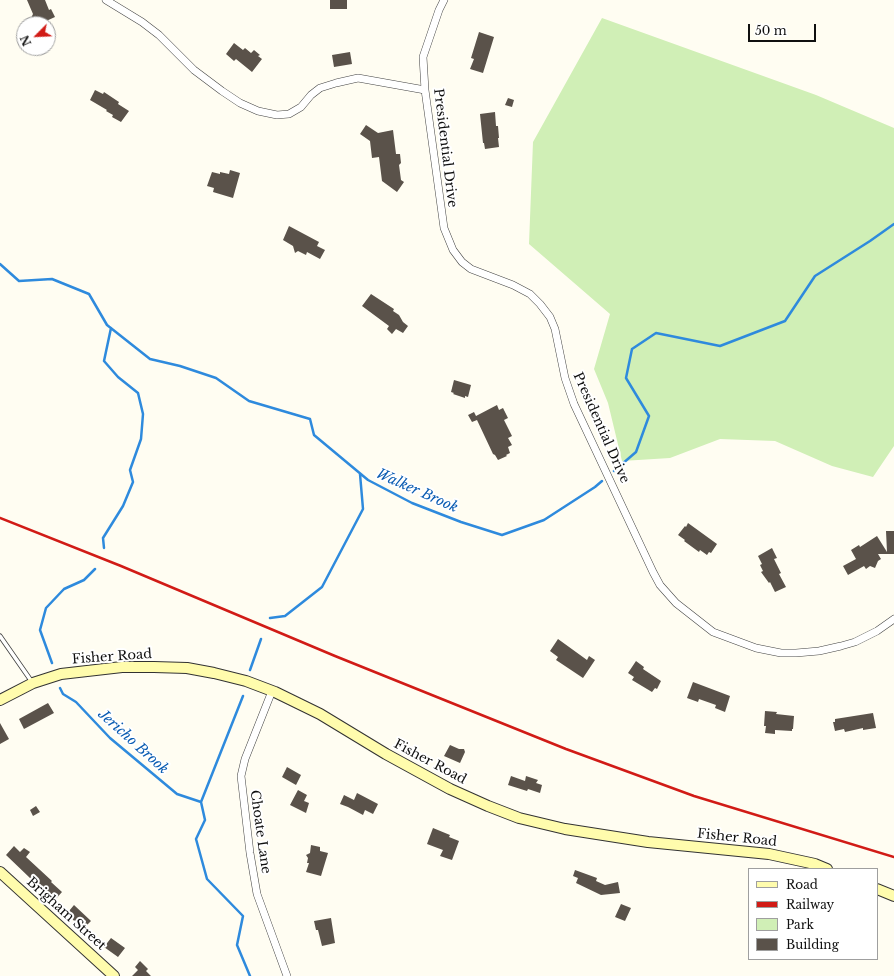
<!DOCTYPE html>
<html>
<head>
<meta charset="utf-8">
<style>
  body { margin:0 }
  #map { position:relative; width:894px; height:976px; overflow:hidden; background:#fffdf2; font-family:"Libre Baskerville",serif }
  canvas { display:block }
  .legend { position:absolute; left:748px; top:868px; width:130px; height:92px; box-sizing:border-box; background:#fff; border:1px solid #9f9f9f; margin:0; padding:5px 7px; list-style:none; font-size:12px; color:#101010 }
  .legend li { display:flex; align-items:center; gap:8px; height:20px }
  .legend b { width:20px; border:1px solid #9f9f9f }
  .north { position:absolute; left:16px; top:16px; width:40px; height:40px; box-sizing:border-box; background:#fff; border:1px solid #9f9f9f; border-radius:50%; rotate:246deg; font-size:11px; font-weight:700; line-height:16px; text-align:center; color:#101010 }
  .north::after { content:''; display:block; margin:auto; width:14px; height:18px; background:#d11b16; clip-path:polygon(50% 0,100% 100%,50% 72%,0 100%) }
  .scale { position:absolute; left:748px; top:24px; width:68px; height:18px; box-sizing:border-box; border:2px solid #101010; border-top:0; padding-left:5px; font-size:12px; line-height:14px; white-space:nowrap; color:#101010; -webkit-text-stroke:3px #fff; paint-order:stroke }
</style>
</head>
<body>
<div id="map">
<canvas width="894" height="976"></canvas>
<ul class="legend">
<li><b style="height:5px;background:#fffcad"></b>Road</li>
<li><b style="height:5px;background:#d11b16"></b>Railway</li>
<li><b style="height:11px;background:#d0efb6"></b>Park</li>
<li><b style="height:11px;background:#5a524a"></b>Building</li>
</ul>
<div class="north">N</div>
<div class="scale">50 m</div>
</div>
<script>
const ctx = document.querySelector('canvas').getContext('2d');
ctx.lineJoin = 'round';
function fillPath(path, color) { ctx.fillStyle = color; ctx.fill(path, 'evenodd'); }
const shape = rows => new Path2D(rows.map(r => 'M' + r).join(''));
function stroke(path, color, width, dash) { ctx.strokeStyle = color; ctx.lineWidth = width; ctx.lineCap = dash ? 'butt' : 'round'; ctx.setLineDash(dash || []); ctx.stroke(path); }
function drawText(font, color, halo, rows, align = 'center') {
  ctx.font = font + ' "Libre Baskerville",serif'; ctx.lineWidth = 4; ctx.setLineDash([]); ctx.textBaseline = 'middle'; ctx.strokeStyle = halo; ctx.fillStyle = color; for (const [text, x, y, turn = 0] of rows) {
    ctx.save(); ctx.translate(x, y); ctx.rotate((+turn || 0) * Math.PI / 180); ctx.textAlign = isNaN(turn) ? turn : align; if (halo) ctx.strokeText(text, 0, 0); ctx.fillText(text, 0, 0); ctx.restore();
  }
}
fillPath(shape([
  [602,18,816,95,894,128,894,446,873,477,832,466,775,441,720,439,670,458,622,461,608,403,594,369,610,314,529,244,533,142]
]), '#d0efb6');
stroke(shape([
  [0,264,19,281,52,279,89,294,107,325,150,359,180,366,216,378,249,401,310,419,314,435,368,480,412,503,461,522,502,535,544,520,595,487,602,481],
  [614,471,636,452,649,416,626,378,632,349,656,333,720,346,785,321,815,276,870,241,894,224],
  [104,548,103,538,123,506,133,482,130,470,141,439,143,414,138,393,118,377,104,361,111,328],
  [270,618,285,616,322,587,363,509,360,474],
  [52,663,40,630,46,608,64,589,84,580,95,569],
  [250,670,261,639],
  [60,688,63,694,76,702,110,738,177,794,201,802,205,820,196,839,207,879,243,916,237,945,250,976],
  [201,802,243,696]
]), '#2e8add', 2.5);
fillPath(shape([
  [27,0,45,0,49,10,51,9,55,17,44,22,45,24,38,24,37,21,28,24,33,14],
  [330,0,347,0,347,9,330,9],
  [479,32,494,37,483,73,470,69,474,59,471,58],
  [234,43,243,50,245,48,251,53,254,50,260,55,258,56,262,59,252,72,236,59,234,61,226,54],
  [350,52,352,64,334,67,332,55],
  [95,90,103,94,104,92,119,102,118,104,129,111,121,122,112,117,113,115,106,111,107,110,90,100],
  [508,98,514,100,512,107,505,105],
  [495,112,496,126,498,126,499,138,498,138,499,147,485,149,484,143,483,143,480,114],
  [366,125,378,133,393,130,396,154,400,154,401,163,399,165,401,180,404,182,397,192,382,181,379,157,372,158,370,141,360,134],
  [230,170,240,173,233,198,213,192,214,188,207,186,212,172,220,174,220,172,229,174],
  [289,226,319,242,317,246,325,250,320,259,307,252,306,255,298,251,295,253,293,246,283,240],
  [371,294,394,309,393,311,399,315,403,322,408,326,403,333,396,329,392,334,387,329,389,326,362,306],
  [454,380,471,385,468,397,465,396,465,398,453,394,454,393,451,392],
  [497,405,499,410,503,408,508,418,504,420,512,436,508,438,512,445,508,447,510,453,506,455,507,456,498,460,495,455,493,454,477,420,472,422,468,415,474,412,476,416],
  [688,523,717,544,711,553,709,552,707,555,700,550,699,552,684,541,685,540,678,535,685,526,686,527],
  [886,531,894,531,894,554,878,554,881,559,878,561,875,568,870,566,866,569,864,566,848,575,843,566,856,559,851,550,859,545,860,547,877,536,887,552],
  [772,548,777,558,774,559,781,573,779,574,786,587,775,592,770,582,769,583,761,572,763,571,760,565,762,564,758,556],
  [558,639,587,660,589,656,595,660,583,678,556,660,558,657,550,651],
  [636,661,644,667,643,669,661,681,657,689,655,688,652,692,632,680,634,677,628,673],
  [693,682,730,696,725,712,715,708,716,705,699,699,698,702,687,698],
  [48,703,54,713,24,729,19,719],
  [765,711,777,712,776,714,794,716,793,729,792,729,792,731,775,730,775,734,765,733,766,726,764,726],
  [873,713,876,728,863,730,863,728,845,732,844,729,835,731,833,722,835,722,835,719],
  [0,723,9,739,0,744],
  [450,745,459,749,464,749,465,752,460,763,444,756],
  [287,767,301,775,296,785,282,777],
  [511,776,525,781,526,776,538,780,536,783,542,785,540,793,528,789,527,791,508,785],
  [298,790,307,795,304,801,309,803,306,813,290,805],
  [357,793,378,804,373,814,365,810,363,815,348,807,340,804,344,795,354,800],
  [36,806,40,812,33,816,30,810],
  [433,828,450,835,449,837,459,841,452,860,440,856,443,850,427,844],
  [311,845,320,847,320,851,328,853,321,876,306,872,309,863,307,863,308,858,306,855,310,853],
  [14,846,20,852,24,848,30,852,26,857,52,881,51,882,62,892,54,901,6,855],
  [575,870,597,878,596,881,605,885,618,882,620,893,601,895,576,883,578,878,573,876],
  [621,904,631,908,625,921,615,917],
  [74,905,91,921,83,929,70,917,72,914,69,911],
  [331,918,335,943,322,946,318,930,316,930,314,921],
  [111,938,125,948,118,957,104,947],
  [140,961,148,969,146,971,151,976,132,976,138,970,135,967]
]), '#5a524a');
const lane = shape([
  [0,636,32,682]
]);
const street = shape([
  [106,0,142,22,159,35,194,70,222,91,240,103,258,111,277,115,289,114,301,107,311,95,320,88,336,83,358,78,425,90],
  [444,0,439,10,423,57,425,90,444,228,453,250,462,262,471,269,513,285,530,294,540,304,550,317,555,329,565,378,574,404,653,572,660,585,676,603,713,632,756,648,781,653,796,653,819,651,841,646,855,642,877,631,894,619],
  [272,691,245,759,241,776,250,853,257,894,287,976]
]);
const secondary = shape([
  [0,700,33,683,61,674,122,667,154,667,187,668,214,673,246,681,275,692,320,714,386,754,450,789,488,806,519,818,565,829,648,842,769,854,815,864,827,869],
  [0,872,114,976],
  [877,889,894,896]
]);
stroke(lane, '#434343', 5);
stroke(street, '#434343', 8);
stroke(secondary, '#323232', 12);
stroke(lane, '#fff', 3.5);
stroke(street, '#fff', 7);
stroke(secondary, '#fffcad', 10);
stroke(shape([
  [0,518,121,566,335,656,566,749,694,796,894,857]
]), '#d11b16', 2.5);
drawText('13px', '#101010', '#fff', [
  ["Presidential Drive",445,148,83],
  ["Presidential Drive",601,428,66],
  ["Fisher Road",112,657,-4],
  ["Fisher Road",430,762,28],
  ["Choate Lane",260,832,82],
  ["Fisher Road",737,838,6],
  ["Brigham Street",66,914,42]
]);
drawText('italic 14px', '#095bb2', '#fff', [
  ["Walker Brook",417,491,24],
  ["Jericho Brook",133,742,42]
]);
</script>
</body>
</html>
